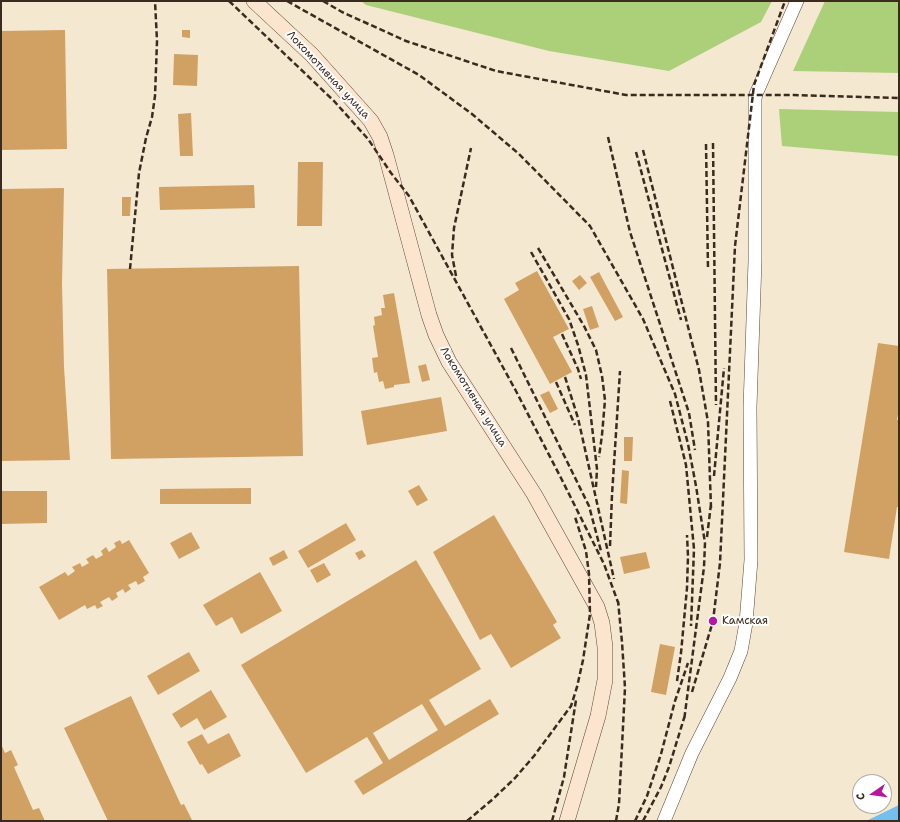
<!DOCTYPE html>
<html>
<head>
<meta charset="utf-8">
<style>
  body { margin:0 }
  #map { position:relative; width:900px; height:822px; overflow:hidden; background:#f4e8d1; font-family:"Shantell Sans",sans-serif }
  canvas { display:block }
  .frame { position:absolute; inset:0; border:2px solid #3b2a1e; pointer-events:none }
  .north { position:absolute; left:852px; top:774px; width:40px; height:40px; box-sizing:border-box; background:#fff; border:1px solid #b1aaa5; border-radius:50%; rotate:257deg; font-size:11px; font-weight:700; line-height:16px; text-align:center; color:#3b2a1e }
  .north::after { content:''; display:block; margin:auto; width:14px; height:18px; background:#b5179e; clip-path:polygon(50% 0,100% 100%,50% 72%,0 100%) }
</style>
</head>
<body>
<div id="map">
<canvas width="900" height="822"></canvas>
<div class="frame"></div>
<div class="north">С</div>
</div>
<script>
const ctx = document.querySelector('canvas').getContext('2d');
ctx.lineJoin = 'round';
function fillPath(path, color) { ctx.fillStyle = color; ctx.fill(path, 'evenodd'); }
const shape = rows => new Path2D(rows.map(r => 'M' + r).join(''));
function stroke(path, color, width, dash) { ctx.strokeStyle = color; ctx.lineWidth = width; ctx.lineCap = dash ? 'butt' : 'round'; ctx.setLineDash(dash || []); ctx.stroke(path); }
function drawText(font, color, halo, rows, align = 'center') {
  ctx.font = font + ' "Shantell Sans",sans-serif'; ctx.lineWidth = 4; ctx.setLineDash([]); ctx.textBaseline = 'middle'; ctx.strokeStyle = halo; ctx.fillStyle = color; for (const [text, x, y, turn = 0] of rows) {
    ctx.save(); ctx.translate(x, y); ctx.rotate((+turn || 0) * Math.PI / 180); ctx.textAlign = isNaN(turn) ? turn : align; if (halo) ctx.strokeText(text, 0, 0); ctx.fillText(text, 0, 0); ctx.restore();
  }
}
fillPath(shape([
  [361,1,772,1,761,22,669,71,549,51,366,5],
  [825,1,899,1,899,73,793,71],
  [779,109,899,112,899,156,782,146]
]), '#acd079');
fillPath(shape([
  [899,805,899,821,866,821]
]), '#74bfee');
fillPath(shape([
  [65,30,67,149,1,150,1,31],
  [182,30,190,30,190,38,182,37],
  [174,54,198,55,197,86,173,85],
  [191,113,193,156,180,156,178,114],
  [298,162,323,162,322,226,297,226],
  [254,185,255,208,160,210,159,187],
  [64,188,62,284,64,367,70,460,1,461,1,189],
  [122,197,131,197,130,216,122,216],
  [299,266,303,456,111,459,107,269],
  [537,271,569,329,553,337,572,372,550,384,504,299,519,290,515,283],
  [599,272,623,317,615,321,590,277],
  [580,275,587,283,579,290,572,281],
  [394,293,410,383,394,385,394,387,385,389,383,381,379,382,377,372,374,373,372,358,378,357,373,326,375,325,374,317,382,315,381,308,385,308,383,295],
  [592,306,599,327,590,330,583,309],
  [878,343,899,346,899,409,897,420,899,420,899,507,897,507,889,559,844,552],
  [426,364,430,380,422,382,418,366],
  [549,391,558,409,550,413,540,395],
  [441,397,447,431,367,445,361,411],
  [624,437,633,437,632,461,624,461],
  [622,470,629,471,627,504,620,503],
  [419,485,428,500,417,506,408,491],
  [251,488,251,504,160,504,160,489],
  [1,491,47,491,47,523,1,524],
  [494,515,557,622,553,625,561,638,511,668,491,634,480,640,433,552],
  [346,523,356,540,308,568,298,551],
  [191,532,200,548,179,559,170,543],
  [120,540,122,544,129,540,149,573,143,577,145,581,138,585,136,581,128,585,131,589,125,593,123,589,116,593,118,597,112,601,109,597,100,602,103,606,97,609,95,605,87,609,85,605,59,620,39,587,65,572,68,576,75,571,72,567,80,563,82,567,89,563,86,559,93,555,96,559,103,555,101,551,106,547,109,552,116,547,114,543],
  [284,550,288,558,273,566,269,558],
  [362,550,366,556,359,560,355,553],
  [646,552,650,568,624,574,620,557],
  [416,560,481,669,429,700,445,726,490,699,499,714,363,795,354,781,383,763,367,737,306,773,241,665],
  [422,704,438,730,389,760,373,733],
  [324,563,331,575,317,583,310,570],
  [260,572,282,611,241,634,232,617,216,626,203,605],
  [660,644,675,647,666,695,651,692],
  [189,652,200,671,158,695,147,676],
  [211,690,227,717,204,730,197,718,181,728,172,714],
  [131,696,181,805,184,804,192,820,189,821,108,821,64,728],
  [229,733,241,756,208,774,202,764,200,765,187,742,202,734,208,744],
  [1,744,5,753,11,750,18,765,14,767,33,810,39,808,45,821,1,821]
]), '#d1a164');
const tertiary = shape([
  [664,821,692,753,730,678,741,651,746,623,751,560,750,407,755,261,755,99,756,94,797,1]
]);
const secondary = shape([
  [254,1,312,55,371,121,380,137,386,155,429,315,436,335,449,362,534,494,597,607,602,623,605,647,605,680,598,716,567,821]
]);
stroke(tertiary, '#574639', 14);
stroke(secondary, '#574639', 16);
stroke(tertiary, '#fff', 13);
stroke(secondary, '#fce5cf', 15);
stroke(shape([
  [229,1,334,101,368,139,391,173,409,196,516,391,561,478,604,564,619,605],
  [287,1,419,75,472,114,519,154,590,226,643,319,675,394,688,444,696,486,705,543,704,567,684,721],
  [323,1,342,12,406,41,496,71,626,95,794,95,899,98],
  [608,137,630,232,689,413,695,450],
  [713,143,716,405],
  [706,144,708,269],
  [643,150,699,370,708,422,711,508],
  [636,152,681,320],
  [538,248,584,326,596,350,602,376,605,400,602,435,599,457],
  [531,252,569,319,578,345,586,375,597,469,596,487],
  [130,269,139,173,146,138,152,117,155,96,157,41,155,1],
  [456,276,452,255,454,228,471,148],
  [562,334,578,369,581,379],
  [511,348,589,506,601,551],
  [565,377,578,418,614,579],
  [556,382,575,425],
  [670,401,686,465,694,549,691,626],
  [714,476,724,368],
  [707,537,711,504],
  [610,546,612,495,620,371],
  [677,681,681,653,687,588,688,556,687,535],
  [692,692,713,621,720,563,735,246,754,85,785,1],
  [467,821,493,799,515,778,534,756,571,706,577,687,583,660,590,614,589,574,586,551,575,517],
  [552,821,564,777,576,700],
  [616,821,619,804,625,688,622,642,618,601],
  [635,821,647,796,661,754,675,701,688,663],
  [643,821,661,787,669,767,685,715]
]), '#3b2a1e', 2.5, [6, 3]);
for (const [x, y, r, color] of [
  [713,621,5,"#b5179e"]
]) { const dot = new Path2D(); dot.arc(x, y, r, 0, 2 * Math.PI); ctx.fillStyle = color; ctx.fill(dot); stroke(dot, '#fff', 1.5); }
drawText('11px', '#3b2a1e', '#fff', [
  ["Локомотивная улица",328,75,47],
  ["Локомотивная улица",473,397,58]
]);
drawText('11px', '#3b2a1e', '#fff', [
  ["Камская",722,621]
], 'left');
</script>
</body>
</html>
